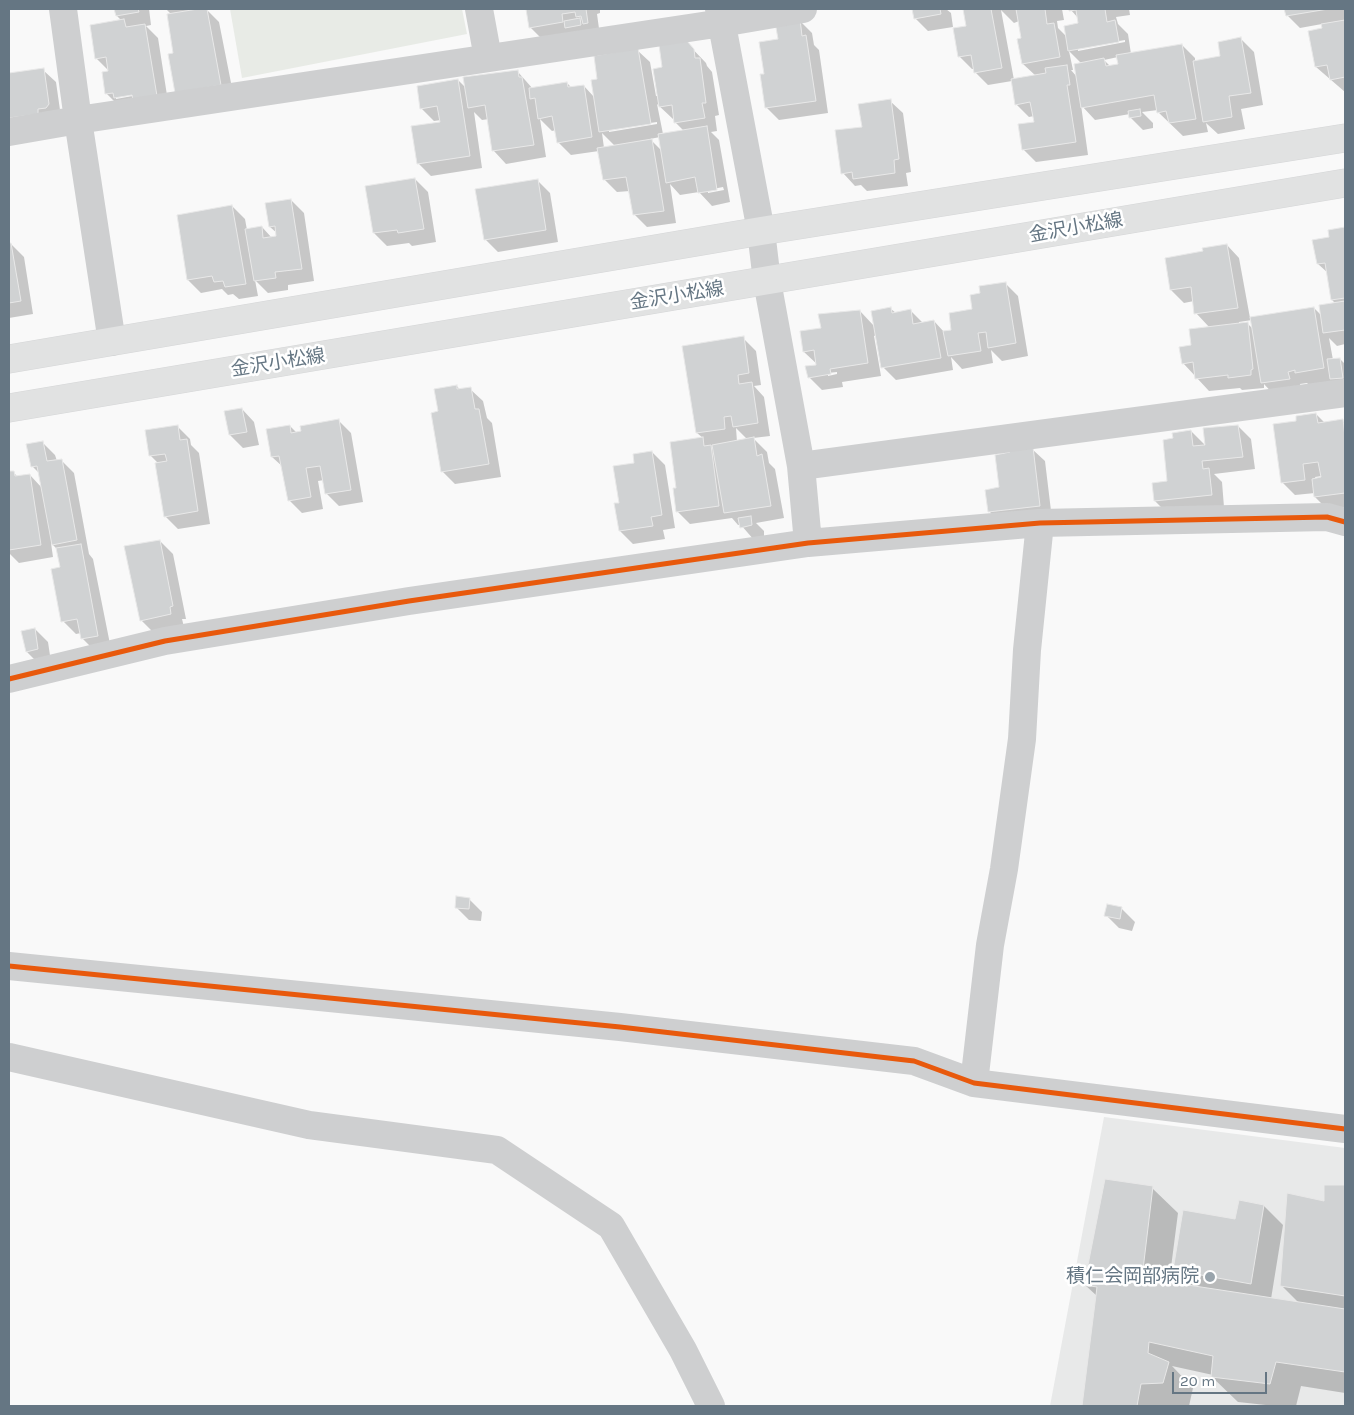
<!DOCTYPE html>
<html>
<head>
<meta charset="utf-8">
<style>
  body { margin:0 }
  #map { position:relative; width:1354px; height:1415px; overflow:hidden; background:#f9f9f9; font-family:Karla,sans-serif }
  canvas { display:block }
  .frame { position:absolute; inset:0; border:10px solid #657683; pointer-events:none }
  .scale { position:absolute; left:1172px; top:1372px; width:95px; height:22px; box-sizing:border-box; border:2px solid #657683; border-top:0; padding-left:6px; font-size:15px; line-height:18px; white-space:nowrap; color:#657683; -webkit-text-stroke:4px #fff; paint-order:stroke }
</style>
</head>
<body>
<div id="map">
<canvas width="1354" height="1415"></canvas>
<div class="frame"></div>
<div class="scale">20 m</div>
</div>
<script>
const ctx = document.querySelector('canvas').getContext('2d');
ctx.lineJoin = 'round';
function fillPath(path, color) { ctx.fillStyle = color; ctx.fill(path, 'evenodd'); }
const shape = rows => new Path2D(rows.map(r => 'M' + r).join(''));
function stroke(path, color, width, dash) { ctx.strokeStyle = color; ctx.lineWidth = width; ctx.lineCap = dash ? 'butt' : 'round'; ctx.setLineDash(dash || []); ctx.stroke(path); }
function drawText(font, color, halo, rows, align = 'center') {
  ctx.font = font + ' Karla,"Noto Sans JP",sans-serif'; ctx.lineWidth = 5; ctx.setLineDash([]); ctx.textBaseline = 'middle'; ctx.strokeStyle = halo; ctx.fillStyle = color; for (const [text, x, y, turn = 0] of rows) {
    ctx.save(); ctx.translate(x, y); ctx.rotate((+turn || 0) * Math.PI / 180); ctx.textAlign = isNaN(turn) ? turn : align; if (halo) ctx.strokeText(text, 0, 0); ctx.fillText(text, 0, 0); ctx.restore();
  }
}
fillPath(shape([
  [1104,1117,1345,1148,1345,1406,1050,1406]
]), '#e8e9e9');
fillPath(shape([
  [230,9,462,9,467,34,242,78]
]), '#e8ebe6');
fillPath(shape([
  [116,9,149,9,151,25,146,26,158,38,169,108,119,106,106,93,110,72,96,58,122,21,117,16],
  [138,93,138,95,116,99,116,96],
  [166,9,206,9,219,22,234,98,175,54,171,14],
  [527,9,600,9,600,13,597,14,600,36,543,40,530,27],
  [913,9,946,9,951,13,953,27,928,31,915,18],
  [964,9,1062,9,1064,20,1057,21,1058,28,1067,37,1079,24,1079,19,1070,9,1129,9,1130,15,1116,17,1118,24,1128,34,1131,54,1182,45,1195,58,1195,62,1222,57,1241,39,1254,52,1263,105,1241,109,1245,129,1218,134,1206,123,1208,132,1183,136,1158,112,1158,110,1142,112,1153,123,1153,128,1143,130,1130,117,1130,114,1095,120,1081,105,1088,155,1036,162,1023,149,1035,123,1034,116,1029,117,1016,104,1012,81,988,85,975,72,974,69,972,69,959,56,967,27],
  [1001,10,1014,23,1019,21,1022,39,1019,40,1023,64,1036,76,1014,80],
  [1125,40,1125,42,1078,51,1078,48],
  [1069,51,1082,64,1077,77,1071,70,1073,70],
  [1118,57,1119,65,1111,67,1104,60],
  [1286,9,1345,9,1345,92,1316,67,1323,29,1322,24,1300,28,1287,15],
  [799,20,812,33,814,45,819,50,828,113,779,120,766,107,766,75,779,40],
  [686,42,706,63,707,66,712,72,719,115,715,116,717,131,711,132,719,140,730,202,712,206,699,192,680,195,670,184,676,223,647,227,634,214,630,191,617,192,604,179,599,151,571,155,558,142,556,130,552,131,540,119,546,157,506,164,494,151,489,119,482,120,474,112,482,168,431,176,418,163,441,123,441,120,434,121,421,108,458,80,466,88,518,72,533,89,567,83,572,88,584,86,595,98,599,80,637,50,650,62,656,96,658,96,663,69],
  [657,104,673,119,675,119,675,122,684,131,663,134],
  [657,122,657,124,609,132,609,129],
  [602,133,615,146,604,148],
  [660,137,662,151,650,139],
  [723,187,724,190,708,193,708,190],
  [43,70,56,82,61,117,9,130,9,74],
  [890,101,903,113,911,172,906,173,908,186,867,191,861,185,855,186,843,173,863,128],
  [415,179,428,192,436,242,412,246,409,243,387,246,374,233],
  [537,180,550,193,558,242,498,252,485,239],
  [291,200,304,213,314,281,288,285,288,290,268,293,255,280,258,296,239,299,233,294,228,295,222,289,201,293,188,280,232,206,245,219,247,230,262,227,272,238,278,237,278,234,270,227],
  [1345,229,1345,344,1337,346,1329,338,1333,360,1340,359,1345,364,1345,391,1309,385,1307,383,1300,384,1302,391,1275,396,1264,384,1264,388,1242,390,1240,388,1209,391,1183,363,1193,346,1210,328,1196,313,1194,301,1184,303,1171,290,1204,252,1227,245,1239,258,1250,318,1314,308,1322,316,1336,304,1332,300,1328,273,1318,264,1331,238,1329,231],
  [1252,320,1253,329,1248,324,1239,324,1239,322],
  [11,244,24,257,33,314,9,318,9,245],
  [1005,283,1018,296,1028,356,1002,361,991,350,993,363,962,369,951,357,953,370,896,380,883,367,877,335,874,336,881,376,842,382,843,387,822,390,809,377,819,366,804,352,822,329,860,311,875,327,891,309,896,313,911,311,923,323,934,321,944,332,952,331,973,310,982,294],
  [837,372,837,374,828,376,828,373],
  [743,338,756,351,761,385,754,386,764,397,770,436,753,438,767,452,769,463,775,469,784,518,756,523,764,531,764,538,754,540,741,525,738,525,732,518,690,524,677,511,678,489,703,438,697,433],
  [736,428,748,440,737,442],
  [457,386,460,390,470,389,483,401,487,418,492,423,501,477,455,484,442,471,440,412],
  [242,409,254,422,259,445,243,448,230,435],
  [1316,414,1325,423,1342,421,1345,423,1345,507,1328,510,1315,497,1315,493,1295,495,1282,482,1298,422],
  [1322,476,1322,479,1316,479,1315,477],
  [338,420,351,433,363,502,339,506,326,493,324,480,318,481,323,509,302,513,289,500,283,467,272,457,290,426,297,433],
  [177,426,190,439,191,445,199,453,210,524,178,529,165,516,159,464,150,455],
  [1238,426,1251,439,1255,469,1214,474,1222,482,1224,507,1168,514,1155,501,1169,482,1174,439,1191,431,1204,444,1204,446],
  [42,442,55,455,57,461,61,460,74,473,89,554,93,559,111,649,95,651,82,638,81,633,76,634,63,621,62,568,57,549,51,543,53,557,19,563,9,553,9,473,13,472,18,477,30,475,42,488,40,474,32,466],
  [1032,449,1045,461,1052,519,1002,524,989,511,1000,488],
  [652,452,665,465,675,528,663,530,665,539,633,544,620,531,620,504,635,464],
  [160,541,173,554,186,619,182,619,184,627,154,633,141,620],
  [35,629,48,642,51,662,40,665,27,652,23,632],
  [469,899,482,912,481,921,469,920,456,907],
  [1108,905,1122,909,1135,922,1132,931,1119,928,1106,915],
  [1325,1186,1345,1186,1345,1393,1301,1386,1296,1406,1275,1406,1238,1402,1212,1377,1213,1375,1172,1366,1193,1388,1189,1406,1083,1406,1097,1296,1085,1285,1152,1188,1178,1213,1169,1283,1191,1287,1174,1270,1236,1220,1264,1206,1283,1225,1271,1299,1299,1303,1282,1286,1325,1203]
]), '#0003');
const building = shape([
  [114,9,138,9,139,12,116,16,114,9],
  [198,9,207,9,221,85,175,93,168,54,173,53,167,14,198,9],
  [526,9,586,9,588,23,583,24,581,16,576,17,575,12,562,14,563,22,529,28,526,9],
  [912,9,940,9,941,14,914,19,912,9],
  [963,9,991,9,1002,68,974,73,971,55,958,57,953,28,966,26,963,9],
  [1016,9,1045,9,1047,24,1054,23,1060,57,1022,64,1017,39,1021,38,1016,9],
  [1069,9,1105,9,1107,22,1115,20,1119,42,1068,51,1064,26,1078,23,1076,10,1069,11,1069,9],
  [1284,9,1328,9,1286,16,1284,9],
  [580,18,581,25,565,28,564,21,580,18],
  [124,19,126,27,145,24,157,96,133,100,132,95,114,98,113,93,105,94,102,72,108,71,106,57,95,59,90,25,124,19],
  [800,19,802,36,806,35,816,101,765,108,760,74,764,74,759,42,778,39,775,22,800,19],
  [1345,20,1345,77,1330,80,1327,65,1315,67,1308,31,1322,28,1321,24,1345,20],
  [1241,37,1251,93,1229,96,1232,117,1203,122,1193,61,1220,56,1218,42,1241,37],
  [687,41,694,49,695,58,700,58,706,103,702,103,705,118,674,123,672,105,659,107,653,69,662,67,659,45,687,41],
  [1182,44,1196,119,1169,123,1166,111,1157,113,1154,95,1081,108,1074,64,1104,58,1106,66,1118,64,1116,55,1182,44],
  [638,48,651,124,599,132,591,80,597,79,594,56,638,48],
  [1067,65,1070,85,1067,85,1076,142,1022,150,1018,124,1034,122,1030,102,1015,105,1011,79,1046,73,1045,68,1067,65],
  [44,68,49,104,46,108,38,109,38,114,9,118,9,73,44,68],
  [518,70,519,77,522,77,534,145,492,151,485,105,468,108,463,77,518,70],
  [458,79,470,156,417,164,411,126,440,122,437,106,420,109,417,86,458,79],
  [567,82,568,87,584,85,592,137,557,143,552,116,538,119,535,98,530,99,529,88,567,82],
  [891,99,899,159,894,160,895,173,853,179,852,172,841,174,835,130,862,127,858,104,891,99],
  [1140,109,1141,116,1129,118,1128,111,1140,109],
  [707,126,717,190,698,193,695,177,666,183,658,134,707,126],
  [652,139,664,211,633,215,626,177,603,180,597,148,652,139],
  [415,178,424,229,398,233,397,230,373,233,365,186,415,178],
  [538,179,546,230,484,240,475,189,538,179],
  [291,199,302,269,275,272,276,278,254,281,245,229,262,226,263,238,276,236,275,226,269,227,265,203,291,199],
  [232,205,246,284,225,287,223,281,214,282,212,276,187,280,177,215,232,205],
  [1345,227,1345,298,1331,300,1325,263,1317,264,1312,240,1329,237,1328,230,1345,227],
  [9,243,11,243,21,301,9,303,9,243],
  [1227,244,1238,308,1194,314,1191,287,1170,290,1165,258,1203,251,1202,248,1227,244],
  [1006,282,1016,343,988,348,986,332,978,333,981,351,948,356,943,331,951,330,949,313,972,309,970,295,980,293,979,286,1006,282],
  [1345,301,1345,330,1323,333,1319,305,1345,301],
  [891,307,892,313,911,309,913,324,934,320,941,358,881,368,871,311,891,307],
  [1314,307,1324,368,1295,373,1295,370,1288,372,1290,379,1261,383,1250,317,1314,307],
  [860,310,868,363,830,369,831,374,808,378,805,366,816,365,814,350,803,352,800,331,821,328,818,314,860,310],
  [1248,322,1253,369,1251,370,1251,375,1228,378,1228,375,1195,379,1193,362,1182,364,1179,347,1191,345,1189,329,1248,322],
  [744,336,749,373,738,375,739,384,752,382,758,423,733,427,731,416,724,417,725,429,696,433,682,346,744,336],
  [1340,358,1343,378,1330,379,1327,359,1340,358],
  [457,385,457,389,471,387,475,409,479,409,489,464,441,472,431,413,438,411,434,389,457,385],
  [242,408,247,432,229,435,224,411,242,408],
  [1316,413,1318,423,1343,419,1345,437,1345,493,1314,497,1312,479,1321,477,1318,462,1303,464,1305,480,1281,483,1273,424,1296,421,1296,416,1316,413],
  [339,419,351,490,325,494,320,466,306,468,311,497,288,501,279,456,271,457,266,429,290,425,291,433,301,431,300,426,339,419],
  [178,425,180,440,187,439,198,511,164,517,155,463,167,461,165,454,149,456,145,430,178,425],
  [1238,425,1243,457,1202,461,1203,469,1209,468,1212,495,1154,501,1152,483,1167,481,1163,440,1173,438,1172,433,1191,430,1193,446,1204,445,1205,445,1203,428,1238,425],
  [703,437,704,446,711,445,719,506,676,512,673,488,676,488,670,442,703,437],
  [754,437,757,456,762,454,771,506,724,513,712,445,754,437],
  [43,441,47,461,62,459,77,540,52,545,37,466,31,467,26,444,43,441],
  [1033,447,1040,506,988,512,985,490,999,487,995,455,1010,452,1011,450,1033,447],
  [652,451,662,515,651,517,653,526,619,531,614,503,619,503,613,466,634,463,633,454,652,451],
  [9,471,14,471,15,476,30,474,41,545,9,550,9,471],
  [751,516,752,525,740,528,738,518,751,516],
  [160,540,173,606,170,607,171,614,140,621,124,546,160,540],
  [81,544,98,636,81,639,77,619,61,622,51,569,60,567,56,548,81,544],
  [35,628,38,649,26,652,21,631,35,628],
  [456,896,470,898,469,909,455,908,456,896],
  [1107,904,1122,907,1120,919,1104,916,1107,904],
  [1105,1179,1153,1186,1142,1278,1345,1309,1345,1372,1276,1362,1270,1384,1211,1377,1213,1356,1149,1342,1148,1353,1169,1362,1163,1383,1141,1384,1137,1406,1082,1406,1097,1287,1084,1285,1105,1179],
  [1324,1185,1345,1185,1345,1296,1280,1286,1287,1193,1324,1201,1324,1185],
  [1239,1200,1264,1205,1251,1284,1173,1270,1183,1210,1235,1219,1239,1200]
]);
fillPath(building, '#d0d2d3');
stroke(building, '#e8e8e8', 1);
const primary = shape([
  [9,359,761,231,1345,138],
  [9,408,1345,183]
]);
stroke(primary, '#d5d6d7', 29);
stroke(shape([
  [63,9,78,120,112,342],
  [479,9,488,58],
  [719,9,761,231,767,281,801,466,808,543],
  [9,132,78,120,722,23,803,9],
  [801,466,1345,393],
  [9,679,165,641,409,601,808,543,1040,523,1327,517,1345,522],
  [9,966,620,1027,914,1061,974,1083,1345,1129],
  [9,1057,309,1125,497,1150,611,1226,683,1350,711,1406],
  [974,1083,990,945,1004,869,1022,739,1027,650,1040,523]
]), '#cecfd0', 28);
stroke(primary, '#e1e2e2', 28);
stroke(shape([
  [9,679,165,641,409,601,808,543,1040,523,1327,517,1345,522],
  [9,966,620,1027,914,1061,974,1083,1345,1129]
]), '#e8590c', 5);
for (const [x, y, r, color] of [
  [1210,1277,6,"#99a4ac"]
]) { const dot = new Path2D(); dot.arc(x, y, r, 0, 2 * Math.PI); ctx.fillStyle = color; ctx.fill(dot); stroke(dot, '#fff', 2); }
drawText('19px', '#657683', '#fff', [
  ["金沢小松線",1076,228,-10],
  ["金沢小松線",677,296,-9],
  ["金沢小松線",278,363,-9]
]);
drawText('19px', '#657683', '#fff', [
  ["積仁会岡部病院",1199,1277]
], 'right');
</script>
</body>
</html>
